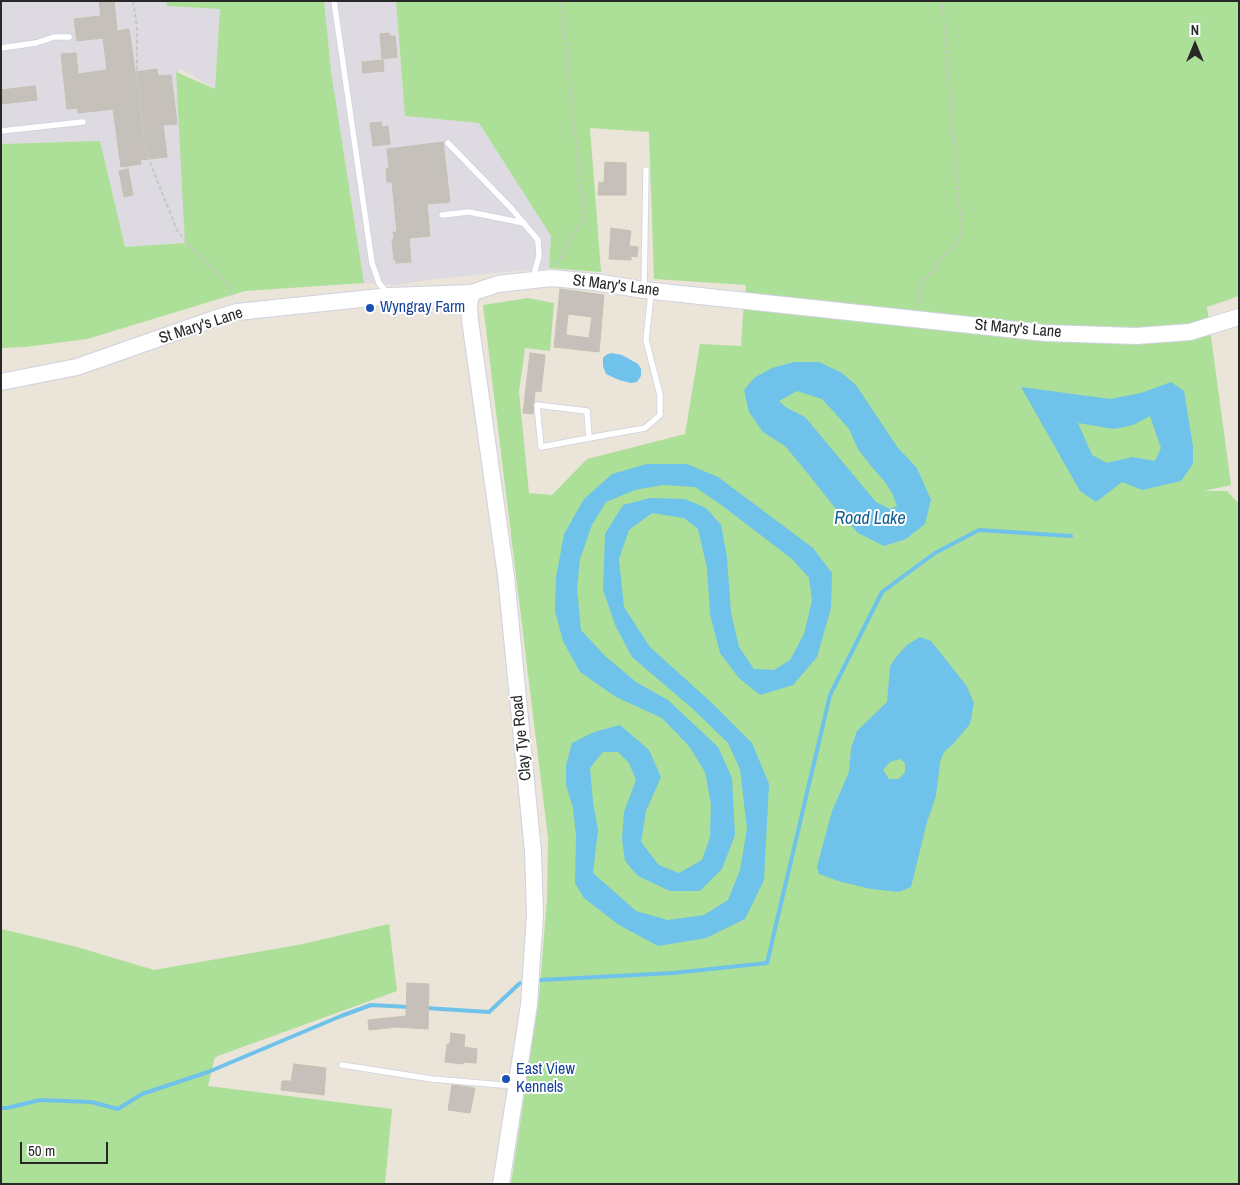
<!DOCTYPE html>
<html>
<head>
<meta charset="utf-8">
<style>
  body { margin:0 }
  #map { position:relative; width:1240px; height:1185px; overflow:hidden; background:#eae4d9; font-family:"Archivo Narrow",sans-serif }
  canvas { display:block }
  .frame { position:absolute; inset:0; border:2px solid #282828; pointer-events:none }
  .north { position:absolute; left:1170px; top:20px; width:50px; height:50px; -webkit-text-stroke:4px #fff; paint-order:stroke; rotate:0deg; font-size:14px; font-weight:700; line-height:20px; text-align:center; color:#282828 }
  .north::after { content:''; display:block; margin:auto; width:18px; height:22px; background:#282828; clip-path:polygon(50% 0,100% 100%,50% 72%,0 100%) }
  .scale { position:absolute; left:20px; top:1142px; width:88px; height:22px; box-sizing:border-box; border:2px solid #282828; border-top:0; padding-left:6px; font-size:15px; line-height:18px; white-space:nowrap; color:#282828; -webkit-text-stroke:4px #fff; paint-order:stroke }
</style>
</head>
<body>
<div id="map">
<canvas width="1240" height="1185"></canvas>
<div class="frame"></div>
<div class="north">N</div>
<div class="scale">50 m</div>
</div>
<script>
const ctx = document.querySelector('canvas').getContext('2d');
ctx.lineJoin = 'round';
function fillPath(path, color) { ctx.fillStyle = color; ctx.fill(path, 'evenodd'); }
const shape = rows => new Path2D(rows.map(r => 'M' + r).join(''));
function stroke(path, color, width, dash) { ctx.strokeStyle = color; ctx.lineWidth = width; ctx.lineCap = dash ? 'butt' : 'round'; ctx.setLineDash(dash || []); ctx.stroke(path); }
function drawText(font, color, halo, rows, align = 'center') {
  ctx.font = font + ' "Archivo Narrow",sans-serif'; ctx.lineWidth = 4; ctx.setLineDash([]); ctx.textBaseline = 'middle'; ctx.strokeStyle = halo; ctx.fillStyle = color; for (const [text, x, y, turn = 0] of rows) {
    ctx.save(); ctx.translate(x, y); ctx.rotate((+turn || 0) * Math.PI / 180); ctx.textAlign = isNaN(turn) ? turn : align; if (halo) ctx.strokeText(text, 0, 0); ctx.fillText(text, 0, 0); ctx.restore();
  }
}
fillPath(shape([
  [1,1,166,1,167,6,220,9,215,89,179,68,185,243,125,247,99,141,1,144],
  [324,1,396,1,405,116,479,123,551,236,549,268,434,279,396,285,364,283,331,71]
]), '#dddae2');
fillPath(shape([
  [166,1,324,1,331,71,364,283,245,291,87,339,25,347,1,348,1,144,100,141,125,247,185,243,176,72,215,89,220,9,167,6],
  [396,1,1239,1,1239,296,1207,307,1231,485,1204,491,1227,491,1239,504,1239,1184,511,1184,539,998,547,899,548,838,483,305,528,298,554,303,550,351,525,348,519,392,529,493,552,495,587,459,685,434,700,344,741,346,743,315,746,285,654,279,649,132,590,128,601,272,549,268,551,236,479,123,405,116],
  [389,924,397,991,215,1057,208,1086,392,1109,385,1184,1,1184,1,929,77,947,154,970,298,945]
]), '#acdf97');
fillPath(shape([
  [611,353,622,355,638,364,641,369,641,376,637,382,631,383,619,380,606,374,603,366,603,358,606,355],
  [794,362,819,362,842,373,856,385,898,448,917,468,931,500,925,524,906,539,884,546,858,533,836,509,801,465,785,446,763,432,749,412,744,390,754,378,772,368],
  [797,391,822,399,834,412,849,429,858,449,871,466,885,482,893,495,897,506,890,509,876,502,805,417,787,408,779,401],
  [1171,382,1184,391,1193,446,1193,464,1181,481,1142,490,1122,482,1096,502,1080,491,1021,387,1110,399,1141,393],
  [1150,416,1161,448,1155,461,1132,457,1107,463,1092,455,1078,423,1114,429,1133,425],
  [647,464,687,464,718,477,813,548,832,573,831,608,817,657,793,685,760,695,739,678,720,653,710,614,707,568,698,529,684,518,652,513,629,530,619,559,624,607,650,647,713,704,752,743,769,784,764,880,745,919,706,938,658,946,619,925,584,898,575,883,576,835,573,808,566,785,566,765,572,743,594,732,620,725,649,750,661,777,646,811,641,842,659,865,679,873,702,860,710,837,711,804,705,772,689,746,662,718,616,697,580,672,563,641,555,611,556,578,564,534,584,499,612,474],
  [663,485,695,487,720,504,792,559,809,578,812,600,804,634,790,660,774,670,754,669,739,647,731,613,727,557,721,525,706,508,685,499,650,498,623,505,605,534,603,590,616,627,632,657,693,709,728,743,740,769,747,829,740,870,728,900,704,915,668,920,636,911,593,873,598,830,593,802,590,768,603,752,618,752,629,763,636,780,624,812,622,839,625,861,638,876,670,891,700,891,722,869,735,835,732,778,718,747,668,700,636,682,605,656,581,630,577,589,580,559,592,525,606,502,635,490],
  [920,637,931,641,966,685,974,703,970,724,953,744,944,752,940,762,936,796,927,822,911,887,899,892,871,889,838,881,819,874,817,867,832,811,849,772,851,748,857,731,887,702,890,666,897,656,907,645],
  [900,759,905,763,905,772,899,779,889,779,883,770,890,762]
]), '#6fc2ea');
stroke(shape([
  [540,980,673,973,767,963,830,695,882,592,935,553,979,530,1071,536],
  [425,1008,489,1012,520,983],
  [1,1108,7,1108,40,1100,91,1102,118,1109,142,1094,208,1072,341,1016,371,1005,410,1007]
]), '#6fc2ea', 4);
const building = shape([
  [99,1,114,1,117,31,129,29,135,72,157,69,158,76,171,75,177,124,163,125,167,157,140,160,141,164,121,167,113,109,78,113,78,108,67,109,61,54,76,53,78,74,107,70,103,38,77,41,74,19,101,16,99,1],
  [389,33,389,36,395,36,397,57,382,59,380,34,389,33],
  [383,60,384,71,363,73,362,62,383,60],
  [35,86,37,100,1,104,1,90,35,86],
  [381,122,382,127,388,126,390,144,373,146,370,123,381,122],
  [443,142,450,202,427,204,430,236,409,238,411,262,396,263,396,260,394,260,392,240,394,239,393,232,397,232,392,182,387,182,386,169,389,168,387,149,443,142],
  [605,162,626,163,626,195,598,195,599,182,604,183,605,162],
  [128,169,133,195,124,197,119,171,128,169],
  [611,228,631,231,629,246,638,247,637,257,631,256,631,260,609,259,611,228],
  [560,289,604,295,599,352,554,347,560,289],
  [568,314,592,317,589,338,566,335,568,314],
  [530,353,545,355,541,392,535,391,533,414,523,413,530,353],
  [407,983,429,984,428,1029,397,1027,369,1030,368,1020,406,1016,407,983],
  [451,1033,465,1035,464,1047,477,1049,476,1063,463,1062,463,1064,445,1062,447,1044,450,1044,451,1033],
  [294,1064,326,1068,324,1095,281,1090,282,1081,291,1081,294,1064],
  [452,1085,475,1088,470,1113,448,1110,452,1085]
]);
fillPath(building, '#c5c0b9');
stroke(building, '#c5c0b3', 1);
const lane = shape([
  [334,1,372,263,379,283,388,294],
  [1,48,36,43,54,37,69,37],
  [1,131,83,122],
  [448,143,511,208,538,240,539,256,533,278],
  [442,215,469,212,524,223],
  [644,288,646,170],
  [589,438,587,411,537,405,541,447,589,438,645,428,660,415,660,395,646,340,651,293],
  [342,1065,432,1079,514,1086]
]);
const secondary = shape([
  [471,293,469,306,470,320,506,576,533,852,535,914,529,1005,501,1184],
  [1,382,77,367,211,320,237,312,390,296,471,293,498,284,551,278,595,282,644,290,1045,333,1136,336,1190,332,1239,317]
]);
stroke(lane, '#cfd1e0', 7);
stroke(secondary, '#cfd1e0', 18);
stroke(shape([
  [133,1,137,26,137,75,140,101,144,142,149,160,177,230,191,248,228,283,233,298],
  [556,265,584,217,561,1],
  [919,305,919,287,939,261,960,238,961,224,942,1]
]), '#c7c7c7', 2, [4, 2.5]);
stroke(lane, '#fff', 5.5);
stroke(secondary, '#fff', 16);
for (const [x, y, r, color] of [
  [370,308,5,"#1a4fb4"],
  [506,1079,5,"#1a4fb4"]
]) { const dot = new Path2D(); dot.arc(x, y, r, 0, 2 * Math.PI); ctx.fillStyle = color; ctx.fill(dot); stroke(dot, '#fff', 2); }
drawText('16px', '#282828', '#fff', [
  ["St Mary's Lane",616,286,7],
  ["St Mary's Lane",201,326,-18],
  ["St Mary's Lane",1018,329,5],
  ["Clay Tye Road",522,738,-96]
]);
drawText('16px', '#164399', '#fff', [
  ["Wyngray Farm",380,308],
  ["East View",516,1070],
  ["Kennels",516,1088]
], 'left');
drawText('italic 18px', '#115f92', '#fff', [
  ["Road Lake",870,519]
]);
</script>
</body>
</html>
